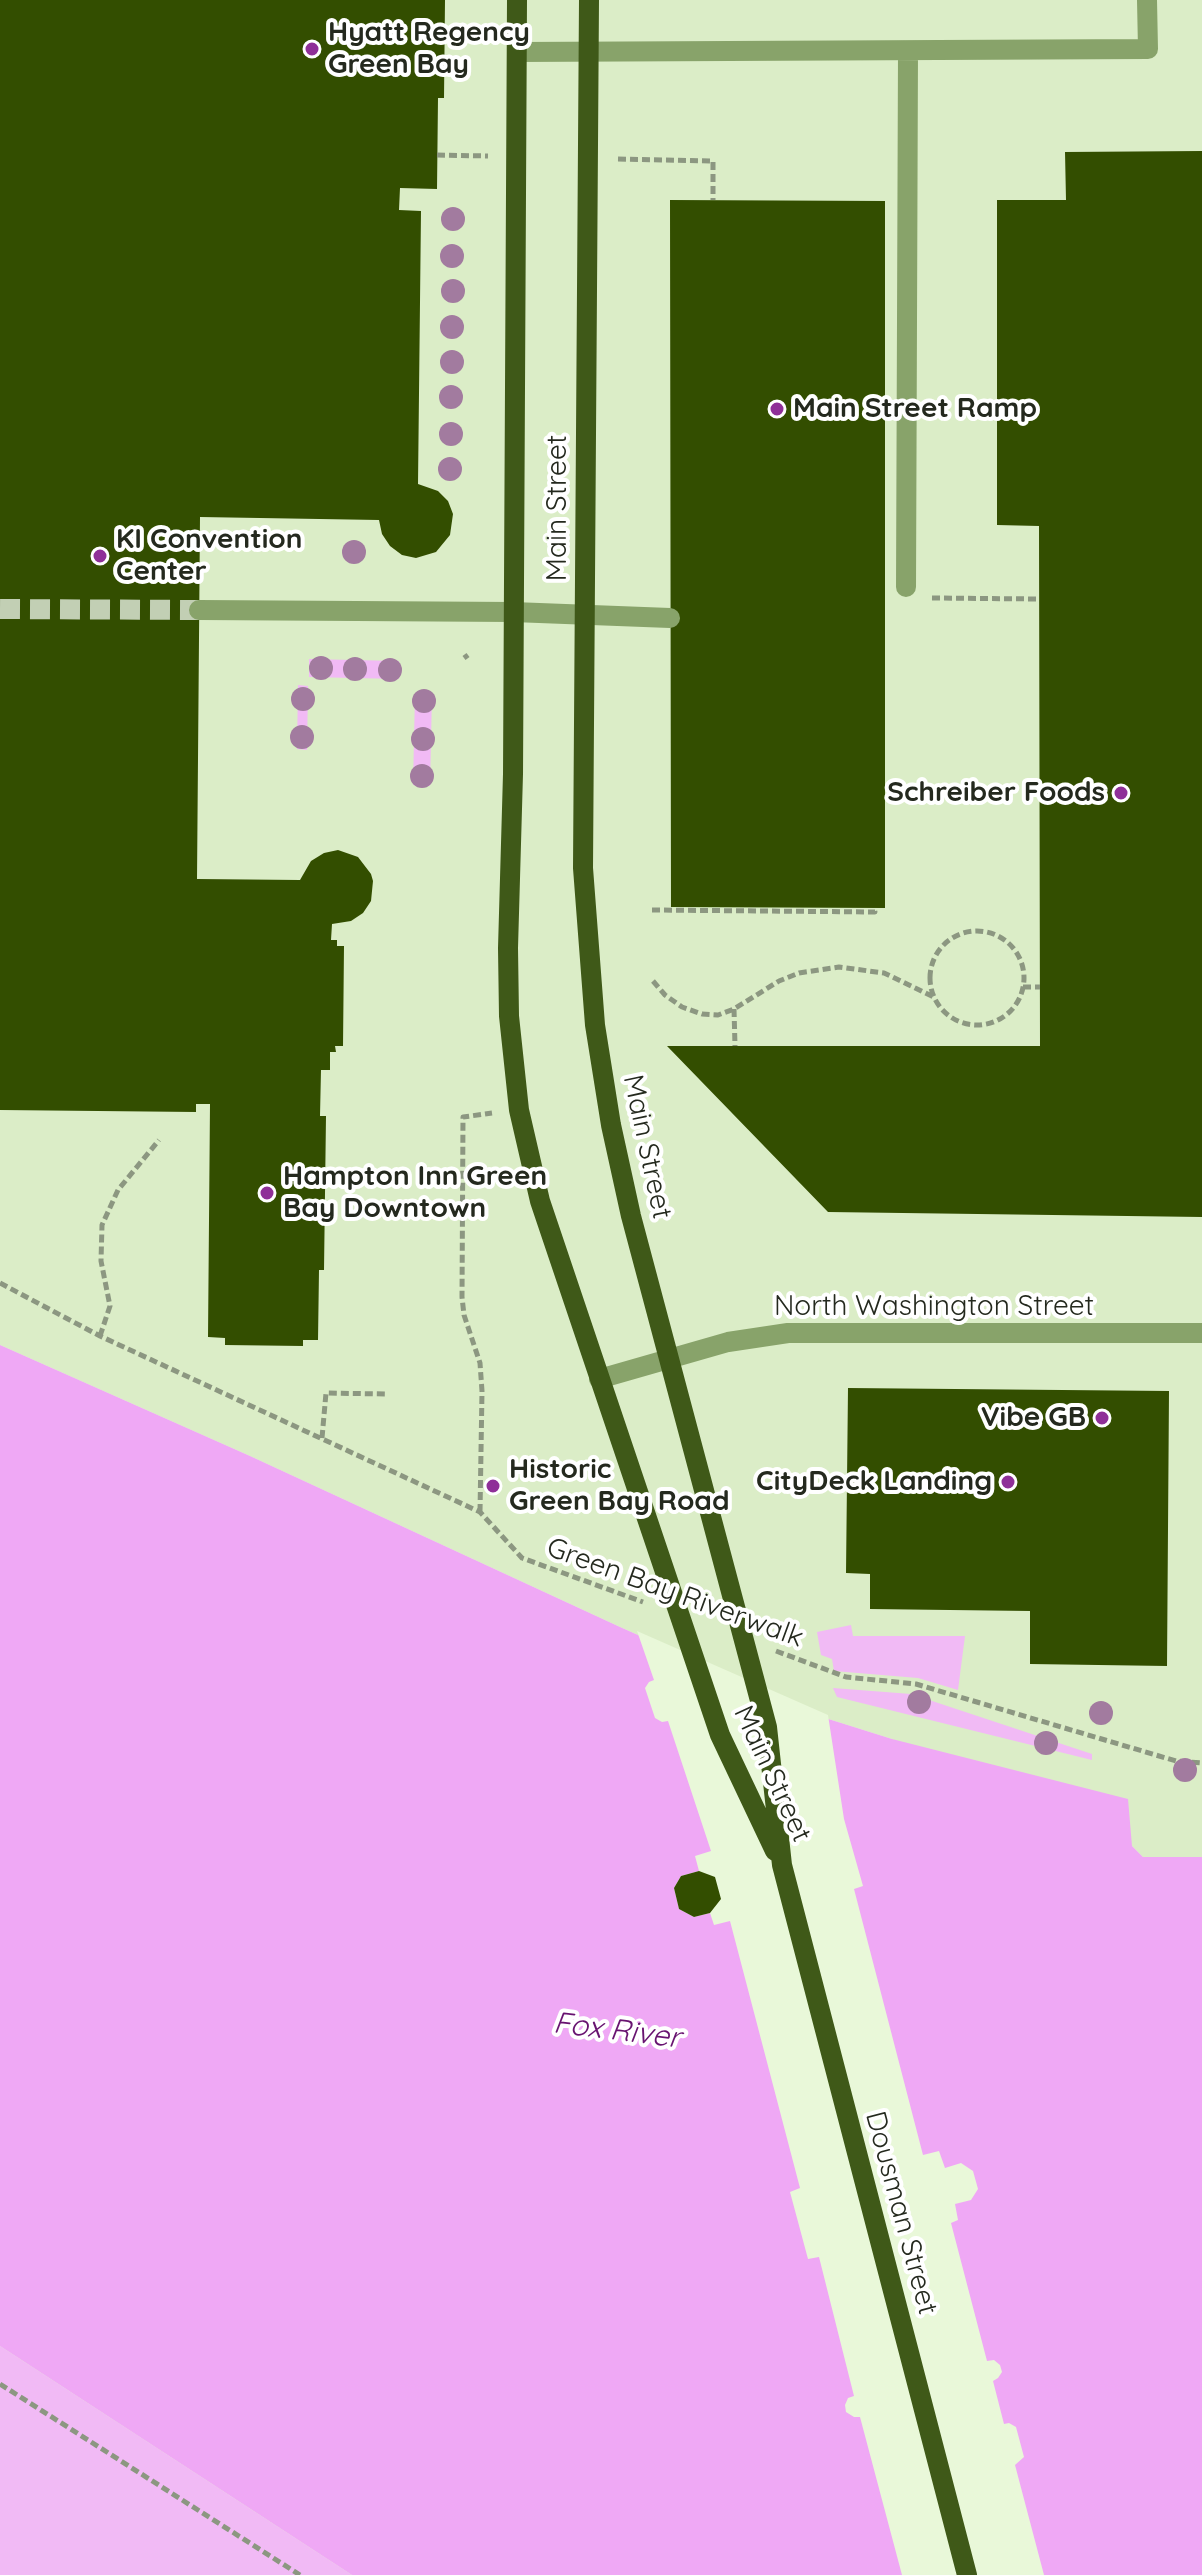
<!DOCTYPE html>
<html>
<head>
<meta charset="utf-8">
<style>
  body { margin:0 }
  canvas { display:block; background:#e9f8d9 }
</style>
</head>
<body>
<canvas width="1202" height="2575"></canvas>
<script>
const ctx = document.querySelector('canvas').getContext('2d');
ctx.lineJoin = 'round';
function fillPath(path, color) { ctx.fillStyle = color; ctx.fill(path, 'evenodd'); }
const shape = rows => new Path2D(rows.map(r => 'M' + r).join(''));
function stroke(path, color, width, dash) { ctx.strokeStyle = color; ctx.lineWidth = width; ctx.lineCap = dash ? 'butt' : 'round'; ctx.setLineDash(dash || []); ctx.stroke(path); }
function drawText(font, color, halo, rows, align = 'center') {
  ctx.font = font + ' Quicksand,sans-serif'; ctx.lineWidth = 8; ctx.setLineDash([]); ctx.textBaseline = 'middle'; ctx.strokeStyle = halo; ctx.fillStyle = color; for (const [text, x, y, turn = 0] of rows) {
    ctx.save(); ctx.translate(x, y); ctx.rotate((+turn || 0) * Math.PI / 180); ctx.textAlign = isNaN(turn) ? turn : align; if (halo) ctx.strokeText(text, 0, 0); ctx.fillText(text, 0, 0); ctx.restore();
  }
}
fillPath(shape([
  [0,0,1202,0,1202,1857,1143,1857,1132,1846,892,1739,822,1717,620,1627,250,1456,0,1345]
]), '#dbedc7');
fillPath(shape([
  [309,659,399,661,399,679,309,677],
  [298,685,308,686,307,750,297,749],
  [415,693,432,694,430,786,413,785],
  [851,1625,853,1636,965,1636,958,1690,918,1678,834,1671,832,1659,821,1655,817,1632],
  [833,1688,911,1694,1092,1754,1092,1760,837,1697],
  [0,2346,352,2575,0,2575]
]), '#f1baf5');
fillPath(shape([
  [0,1345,250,1456,620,1627,822,1717,892,1739,1128,1799,1132,1846,1143,1857,1202,1857,1202,2575,352,2575,0,2346]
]), '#efa8f5');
fillPath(shape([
  [637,1631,828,1715,844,1819,863,1886,854,1889,923,2155,939,2151,945,2168,961,2163,973,2171,978,2189,971,2200,955,2204,958,2220,951,2223,987,2361,994,2360,1000,2365,1002,2372,998,2378,993,2381,1004,2424,1009,2423,1016,2427,1024,2457,1015,2465,1044,2575,902,2575,860,2417,854,2417,846,2412,845,2405,848,2398,854,2396,819,2257,808,2259,790,2192,800,2188,730,1921,714,1925,710,1913,694,1917,679,1909,674,1888,681,1876,699,1871,695,1856,711,1851,668,1721,662,1722,655,1718,645,1688,649,1682,654,1680]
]), '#e9f8d9');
fillPath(shape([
  [0,0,445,0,444,98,438,98,437,189,400,188,399,210,421,211,418,484,438,491,448,501,453,514,450,535,436,552,416,558,402,555,390,546,382,534,379,520,200,517,197,879,300,880,311,861,324,853,338,850,358,857,371,874,373,881,371,901,363,913,351,921,332,924,331,940,337,940,337,946,344,946,343,1046,335,1046,336,1052,330,1052,330,1070,321,1070,320,1116,326,1116,324,1270,319,1270,318,1340,303,1340,303,1346,225,1345,225,1338,208,1337,210,1104,196,1104,196,1112,0,1110],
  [1202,151,1202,1217,828,1212,667,1046,1040,1046,1039,526,997,525,997,200,1066,200,1065,152],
  [670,200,885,201,885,908,671,907],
  [848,1388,1169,1391,1167,1666,1030,1664,1030,1611,870,1609,870,1574,846,1573],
  [699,1871,715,1877,721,1899,710,1913,694,1917,679,1909,674,1888,681,1876]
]), '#334e00');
stroke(shape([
  [0,609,199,610]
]), '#c2cfb4', 20, [20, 10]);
stroke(shape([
  [437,155,488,156],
  [618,159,713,161,713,200],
  [932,598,1039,599],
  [464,658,468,655],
  [652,910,875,912,874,908],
  '930 978a47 47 0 1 1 94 0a47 47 0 1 1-94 0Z',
  [653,981,665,995,682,1007,702,1014,718,1015,734,1009,779,981,799,973,839,967,884,973,934,997],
  [1023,987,1040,987],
  [734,1009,735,1046],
  [0,1283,100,1336,480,1512,522,1558,643,1602],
  [100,1336,110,1306,101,1261,102,1225,118,1190,159,1140],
  [322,1438,326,1393,386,1394],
  [480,1512,482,1391,480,1363,464,1315,462,1297,463,1117,492,1113],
  [776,1651,846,1677,916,1684,1176,1761,1202,1763],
  [0,2384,300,2575]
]), '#8c9781', 5, [8, 4]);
stroke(shape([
  [518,52,1148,49,1147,0],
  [906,587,908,52],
  [199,610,513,612,670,618],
  [599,1379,728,1342,788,1333,1202,1333]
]), '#88a36a', 20);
stroke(shape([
  [517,0,513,774,508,948,509,1016,519,1110,540,1201,720,1735,775,1851],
  [589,0,583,868,595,1025,611,1125,631,1216,767,1727,782,1865,967,2575]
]), '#3f5918', 20);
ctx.fillStyle = '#a27b9f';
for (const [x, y] of [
  [453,219],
  [452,256],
  [453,291],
  [452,327],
  [452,362],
  [451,397],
  [451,434],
  [450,469],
  [354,552],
  [321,668],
  [355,669],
  [390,670],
  [303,699],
  [424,701],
  [302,737],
  [423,739],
  [422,776],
  [919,1702],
  [1101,1713],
  [1046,1743],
  [1185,1770]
]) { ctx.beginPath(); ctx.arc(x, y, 12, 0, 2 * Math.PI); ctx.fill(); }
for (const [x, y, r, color] of [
  [312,49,8,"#8f2f98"],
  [777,409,8,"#8f2f98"],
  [100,556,8,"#8f2f98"],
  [1121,793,8,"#8f2f98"],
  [267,1193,8,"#8f2f98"],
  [1102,1418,8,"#8f2f98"],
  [1008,1482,8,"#8f2f98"],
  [493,1486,8,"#8f2f98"]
]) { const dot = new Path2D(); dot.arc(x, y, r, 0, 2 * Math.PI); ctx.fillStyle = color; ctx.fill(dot); stroke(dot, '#fff', 3); }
drawText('bold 28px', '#24291e', '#fff', [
  ["Hyatt Regency",328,33],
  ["Green Bay",328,65],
  ["Main Street Ramp",793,409],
  ["KI Convention",116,540],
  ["Center",116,572],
  ["Schreiber Foods",1105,793,"right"],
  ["Hampton Inn Green",283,1177],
  ["Bay Downtown",283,1209],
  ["Vibe GB",1086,1418,"right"],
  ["Historic",509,1470],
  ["Green Bay Road",509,1502],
  ["CityDeck Landing",992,1482,"right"]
], 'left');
drawText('28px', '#24291e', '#fff', [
  ["Main Street",558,508,-90],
  ["Main Street",647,1147,78],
  ["North Washington Street",934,1307],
  ["Green Bay Riverwalk",675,1593,20],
  ["Main Street",772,1774,65],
  ["Dousman Street",901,2213,75]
]);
drawText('italic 30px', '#681370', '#fff', [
  ["Fox River",617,2031,7]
]);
</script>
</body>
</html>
